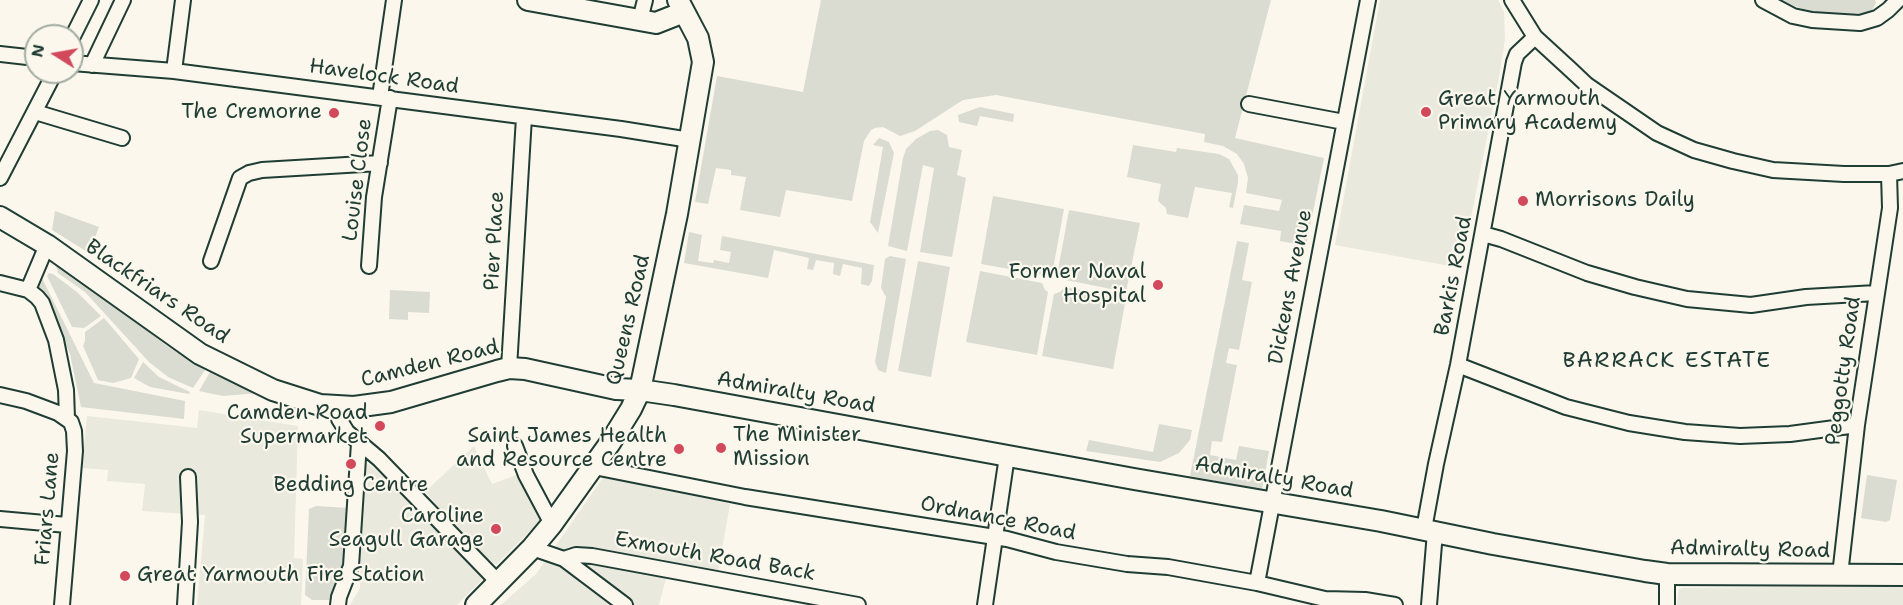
<!DOCTYPE html>
<html>
<head>
<meta charset="utf-8">
<style>
  body { margin:0 }
  #map { position:relative; width:1903px; height:605px; overflow:hidden; background:#fbf7ec; font-family:"Shantell Sans",sans-serif }
  canvas { display:block }
  .north { position:absolute; left:24px; top:24px; width:60px; height:60px; box-sizing:border-box; background:#fbf7ec; border:2px solid #a3ada2; border-radius:50%; rotate:281deg; font-size:16px; font-weight:700; line-height:24px; text-align:center; color:#1f3d34 }
  .north::after { content:''; display:block; margin:auto; width:21px; height:27px; background:#d1495b; clip-path:polygon(50% 0,100% 100%,50% 72%,0 100%) }
</style>
</head>
<body>
<div id="map">
<canvas width="1903" height="605"></canvas>
<div class="north">N</div>
</div>
<script>
const ctx = document.querySelector('canvas').getContext('2d');
ctx.lineJoin = 'round';
function fillPath(path, color) { ctx.fillStyle = color; ctx.fill(path, 'evenodd'); }
const shape = rows => new Path2D(rows.map(r => 'M' + r).join(''));
function stroke(path, color, width, dash) { ctx.strokeStyle = color; ctx.lineWidth = width; ctx.lineCap = dash ? 'butt' : 'round'; ctx.setLineDash(dash || []); ctx.stroke(path); }
function drawText(font, color, halo, rows, align = 'center') {
  ctx.font = font + ' "Shantell Sans",sans-serif'; ctx.lineWidth = 4.5; ctx.setLineDash([]); ctx.textBaseline = 'middle'; ctx.strokeStyle = halo; ctx.fillStyle = color; for (const [text, x, y, turn = 0] of rows) {
    ctx.save(); ctx.translate(x, y); ctx.rotate((+turn || 0) * Math.PI / 180); ctx.textAlign = isNaN(turn) ? turn : align; if (halo) ctx.strokeText(text, 0, 0); ctx.fillText(text, 0, 0); ctx.restore();
  }
}
fillPath(shape([
  [1380,0,1498,0,1504,12,1505,39,1499,77,1461,268,1335,245],
  [199,410,298,426,294,558,303,559,301,605,197,605,205,515,142,511,145,484,107,481,108,470,82,468,87,416,197,428],
  [474,446,492,484,527,471,542,519,497,564,488,562,425,492],
  [367,463,391,482,481,576,482,580,457,605,350,605,360,588,361,514],
  [604,476,659,485,730,504,718,573,669,567,659,605,501,605,536,574],
  [1903,586,1903,605,1677,605,1678,594,1679,589,1683,588]
]), '#eae9de');
fillPath(shape([
  [821,0,1271,0,1235,138,1324,158,1306,246,1280,241,1281,231,1240,224,1244,205,1279,211,1282,200,1246,193,1248,178,1244,164,1237,154,1223,146,1204,142,1205,134,996,95,963,100,915,131,900,136,883,127,875,128,871,130,864,141,852,201,786,190,780,217,740,210,746,177,731,175,731,170,716,168,708,204,695,202,717,76,803,92],
  [1780,0,1875,0,1876,3,1871,12,1846,15,1807,11],
  [980,107,1014,114,1013,122,980,116,977,126,959,122,958,115],
  [938,130,947,135,949,147,962,150,957,175,966,178,952,257,920,252,934,168,923,165,907,251,888,246,903,158,906,149,916,139,930,131],
  [879,138,889,142,894,153,878,233,870,222,883,147,873,145],
  [1133,145,1176,152,1177,148,1219,154,1229,159,1238,175,1238,182,1233,208,1229,207,1232,193,1195,187,1188,218,1167,214,1166,208,1158,201,1161,184,1127,177],
  [993,196,1064,209,1053,269,1047,270,1043,275,981,264],
  [1069,210,1140,223,1126,292,1066,280,1058,270],
  [55,211,99,227,89,253,52,230],
  [689,232,702,235,698,261,713,263,714,260,729,263,731,252,720,250,722,236,874,265,872,281,869,286,861,284,862,268,843,264,840,276,833,274,834,263,816,260,813,270,807,269,809,258,774,250,768,278,684,263],
  [1237,241,1249,243,1242,280,1252,282,1239,350,1229,348,1226,363,1237,365,1222,442,1212,441,1210,455,1236,460,1239,446,1269,451,1262,490,1190,476],
  [890,256,906,259,886,373,878,370,875,362,886,297,881,288,885,259],
  [54,259,167,346,205,370,193,388,168,377,149,362,85,292,58,273],
  [918,261,950,267,931,377,898,371],
  [980,271,1042,283,1045,290,1048,292,1037,355,966,342],
  [49,273,53,274,77,292,101,316,84,328,72,327,47,276],
  [40,274,94,383,185,401,184,419,81,407,70,354,45,297,40,289,35,287],
  [1065,287,1126,298,1113,369,1042,356,1054,294,1060,292],
  [390,290,430,292,429,313,408,312,408,320,389,319],
  [104,318,139,359,131,378,113,383,98,380,83,346,85,341,85,332],
  [143,362,159,377,190,392,189,394,150,387,134,378],
  [210,372,260,393,223,396,199,391],
  [1159,424,1192,430,1190,440,1179,453,1160,462,1086,451,1089,440,1153,452],
  [1867,475,1897,480,1890,520,1886,522,1861,518],
  [316,506,350,508,346,567,333,600,312,600,305,595,309,509]
]), '#dbdcd1');
const street = shape([
  [1512,0,1535,37,1571,70,1587,85,1657,133,1694,150,1733,161,1773,170,1844,174,1889,174,1903,171],
  [1763,0,1793,16,1812,20,1860,23,1877,18,1888,10,1898,0],
  [640,20,645,0],
  [72,38,91,0],
  [0,54,36,58],
  [72,63,174,71,621,129,690,140],
  [92,65,123,0],
  [174,71,183,0],
  [380,97,394,0],
  [1249,104,1344,122],
  [35,112,122,138],
  [0,178,55,72],
  [1483,234,1501,239,1587,273,1635,287,1687,299,1751,305,1806,297,1876,293],
  [211,261,240,178,249,173,262,170,380,163],
  [369,266,374,197,390,98],
  [0,283,28,290,37,297,42,303,56,340,66,390,67,418],
  [28,290,47,245],
  [1458,365,1566,407,1629,423,1685,432,1740,436,1790,434,1857,425],
  [509,368,524,117],
  [0,395,26,401,58,413,71,422,74,431,75,451,62,605],
  [338,408,339,419,347,432,379,459,499,583],
  [515,446,526,475,552,524],
  [594,467,745,497,1007,539,1056,552,1127,564,1168,567,1257,583,1325,599,1365,600,1395,605],
  [0,519,67,525],
  [1424,529,1436,464,1458,365,1514,62,1517,54,1535,37],
  [532,548,564,559,625,605],
  [564,559,576,555,592,556,858,605],
  [1667,574,1667,605],
  [1840,575,1857,425,1890,208,1889,174],
  [1257,583,1368,0],
  [185,605,190,522,188,477],
  [338,605,339,597,351,566,359,443],
  [985,605,1007,456],
  [1429,605,1435,532]
]);
const secondary = shape([
  [528,0,656,23,684,12],
  [0,217,47,245,200,354,273,390,320,405,354,407,391,402,497,371,509,368,525,369,616,389,640,390,674,395,1134,479,1381,521,1493,544,1645,571,1667,574,1903,575],
  [476,605,532,548,552,524,610,443,631,409,640,390,677,214,703,62,698,38,678,0]
]);
stroke(street, '#1f3d34', 18);
stroke(secondary, '#1f3d34', 24);
stroke(street, '#fbf7ec', 14);
stroke(secondary, '#fbf7ec', 20);
for (const [x, y, r, color] of [
  [1426,112,6,"#d1495b"],
  [334,113,6,"#d1495b"],
  [1523,201,6,"#d1495b"],
  [1158,285,6,"#d1495b"],
  [380,426,6,"#d1495b"],
  [721,448,6,"#d1495b"],
  [679,449,6,"#d1495b"],
  [351,464,6,"#d1495b"],
  [496,529,6,"#d1495b"],
  [125,576,6,"#d1495b"]
]) { const dot = new Path2D(); dot.arc(x, y, r, 0, 2 * Math.PI); ctx.fillStyle = color; ctx.fill(dot); stroke(dot, '#fbf7ec', 2); }
drawText('21px', '#1f3d34', '#fbf7ec', [
  ["Havelock Road",384,77,8],
  ["Louise Close",358,180,-83],
  ["Pier Place",495,241,-87],
  ["Barkis Road",1454,276,-79],
  ["Dickens Avenue",1291,287,-79],
  ["Blackfriars Road",157,292,34],
  ["Queens Road",629,320,-77],
  ["Camden Road",430,364,-14],
  ["Peggotty Road",1844,371,-82],
  ["Admiralty Road",796,393,10],
  ["Admiralty Road",1274,478,10],
  ["Friars Lane",48,509,-85],
  ["Ordnance Road",998,519,11],
  ["Admiralty Road",1750,550,1],
  ["Exmouth Road Back",715,557,10]
]);
drawText('21px', '#1f3d34', '#fbf7ec', [
  ["Great Yarmouth",1438,100,"left"],
  ["Primary Academy",1438,124,"left"],
  ["The Cremorne",322,113],
  ["Morrisons Daily",1535,201,"left"],
  ["Former Naval",1146,273],
  ["Hospital",1146,297],
  ["Camden Road",368,414],
  ["Supermarket",368,438],
  ["The Minister",733,436,"left"],
  ["Mission",733,460,"left"],
  ["Saint James Health",667,437],
  ["and Resource Centre",667,461],
  ["Bedding Centre",351,486,"center"],
  ["Caroline",484,517],
  ["Seagull Garage",484,541],
  ["Great Yarmouth Fire Station",137,576,"left"]
], 'right');
ctx.letterSpacing = '1.5px';
drawText('22px', '#1f3d34', '#fbf7ec', [
  ["BARRACK ESTATE",1667,361]
]);
ctx.letterSpacing = '0px';
</script>
</body>
</html>
